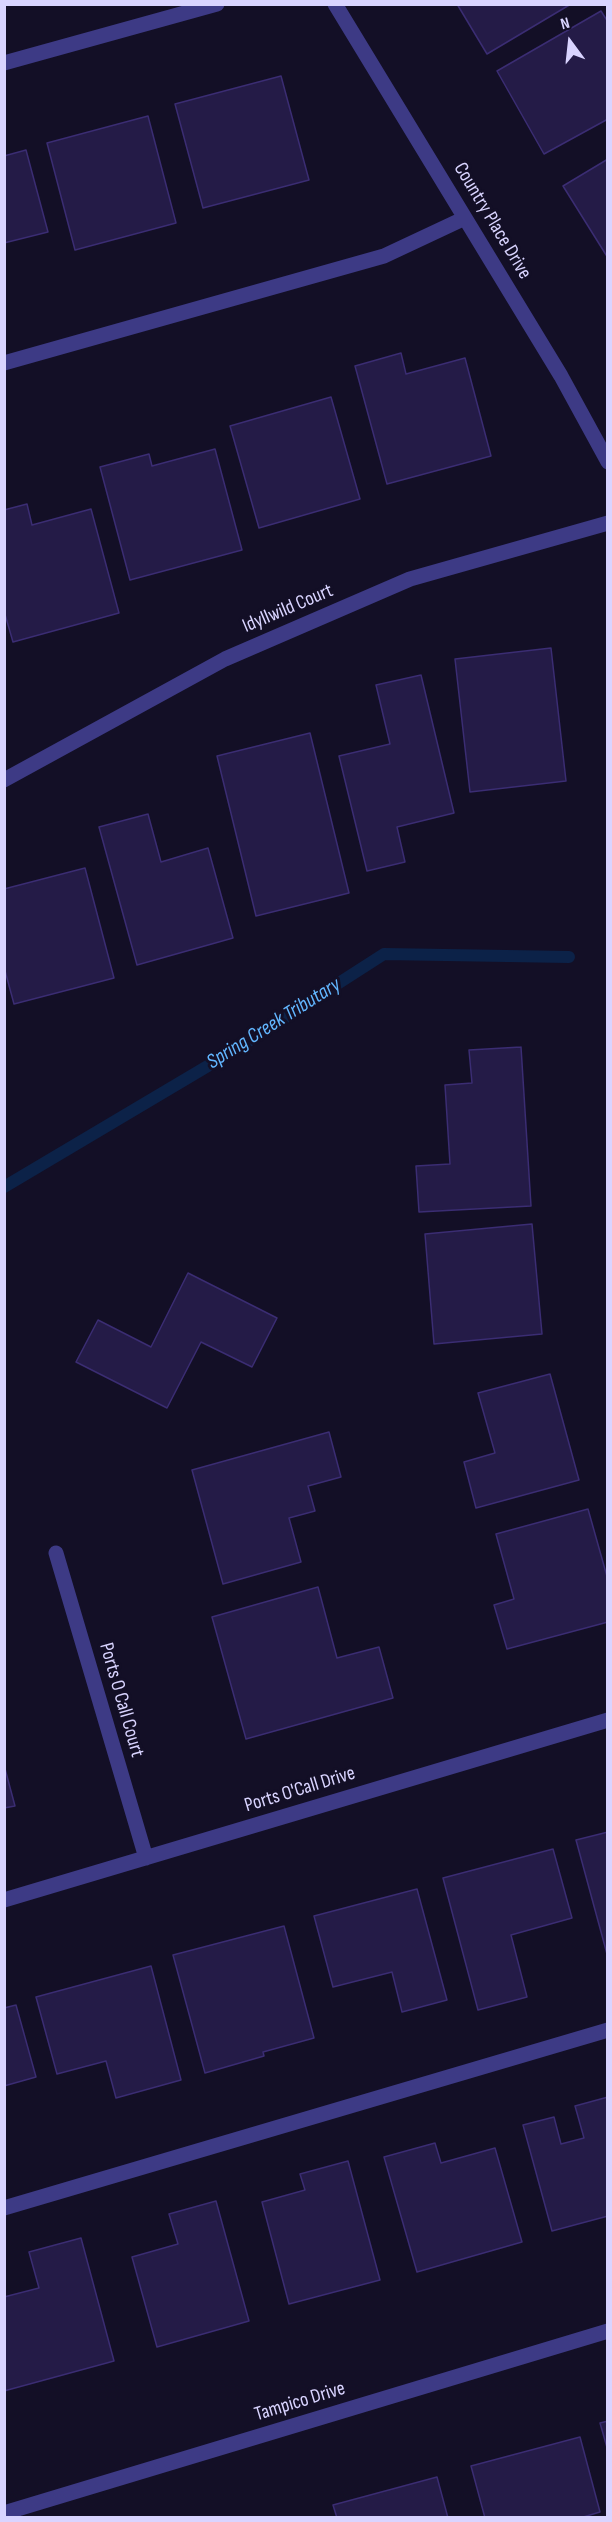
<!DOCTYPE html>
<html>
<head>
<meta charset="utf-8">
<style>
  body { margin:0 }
  #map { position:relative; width:612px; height:2522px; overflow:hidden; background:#130f26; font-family:"Sofia Sans Condensed",sans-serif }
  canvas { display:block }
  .frame { position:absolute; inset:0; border:6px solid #d9d4ff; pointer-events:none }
  .north { position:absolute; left:540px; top:12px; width:60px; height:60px; -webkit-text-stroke:4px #130f26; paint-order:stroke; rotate:345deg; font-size:16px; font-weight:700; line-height:24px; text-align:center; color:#d9d4ff }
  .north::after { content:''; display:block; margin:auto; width:21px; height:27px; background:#d9d4ff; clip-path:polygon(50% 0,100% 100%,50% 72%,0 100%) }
</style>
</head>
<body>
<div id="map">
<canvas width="612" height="2522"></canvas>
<div class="frame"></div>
<div class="north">N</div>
</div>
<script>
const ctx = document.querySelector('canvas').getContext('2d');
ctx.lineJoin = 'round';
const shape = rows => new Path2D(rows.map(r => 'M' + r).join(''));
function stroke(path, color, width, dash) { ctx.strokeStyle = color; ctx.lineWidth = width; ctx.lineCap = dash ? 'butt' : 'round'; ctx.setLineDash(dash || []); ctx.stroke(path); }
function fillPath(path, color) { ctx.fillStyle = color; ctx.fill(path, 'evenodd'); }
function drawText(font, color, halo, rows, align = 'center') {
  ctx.font = font + ' "Sofia Sans Condensed",sans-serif'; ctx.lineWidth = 6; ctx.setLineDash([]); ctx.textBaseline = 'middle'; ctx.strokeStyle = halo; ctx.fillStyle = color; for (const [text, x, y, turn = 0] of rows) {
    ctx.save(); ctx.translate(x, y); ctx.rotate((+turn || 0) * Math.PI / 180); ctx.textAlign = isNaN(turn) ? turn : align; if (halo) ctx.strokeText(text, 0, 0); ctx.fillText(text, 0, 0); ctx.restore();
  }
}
stroke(shape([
  [4,1187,233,1051,384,954,569,957]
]), '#0c2248', 12);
const building = shape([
  [457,4,571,4,487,54,457,4],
  [601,11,608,22,608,119,544,154,497,71,601,11],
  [281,76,309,180,203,208,175,104,281,76],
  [148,116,176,223,75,250,47,143,148,116],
  [26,150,48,232,4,243,4,156,26,150],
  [608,159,608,258,563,186,608,159],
  [401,353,406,374,465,358,491,456,387,484,355,366,401,353],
  [331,397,360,499,259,528,230,426,331,397],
  [215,449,242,550,130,580,100,467,149,454,152,466,215,449],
  [27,504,32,525,91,509,119,613,13,642,4,611,4,510,27,504],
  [551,648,566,781,470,792,455,659,551,648],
  [421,675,454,813,397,827,405,862,367,871,339,756,390,744,376,685,421,675],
  [310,733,349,893,256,916,217,756,310,733],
  [148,814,161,862,208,848,233,938,137,965,99,827,148,814],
  [85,868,114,978,14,1004,4,967,4,889,85,868],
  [521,1047,531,1206,419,1212,416,1166,450,1164,445,1085,472,1083,469,1050,521,1047],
  [532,1224,542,1334,434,1344,425,1234,532,1224],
  [188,1273,277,1318,252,1367,201,1342,167,1408,76,1362,98,1320,151,1347,188,1273],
  [550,1374,579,1480,476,1508,464,1462,495,1453,478,1393,550,1374],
  [329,1432,341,1477,308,1486,315,1511,289,1518,301,1562,223,1584,192,1470,329,1432],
  [588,1509,608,1580,608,1622,507,1649,494,1605,514,1599,496,1534,588,1509],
  [318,1587,337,1658,379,1647,393,1698,246,1739,212,1617,318,1587],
  [4,1765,15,1806,4,1808,4,1765],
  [608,1832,608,1954,607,1954,576,1840,608,1832],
  [553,1849,572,1918,511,1935,527,1997,478,2010,443,1878,553,1849],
  [417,1889,447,2000,402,2012,392,1972,333,1987,314,1916,417,1889],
  [284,1926,314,2038,263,2052,264,2056,205,2073,173,1955,284,1926],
  [151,1966,181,2080,116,2098,106,2061,57,2074,36,1997,151,1966],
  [16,2005,36,2077,4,2086,4,2008,16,2005],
  [608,2097,608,2216,552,2231,523,2125,554,2117,561,2144,584,2138,575,2106,608,2097],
  [435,2143,441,2163,495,2148,522,2242,417,2272,384,2157,435,2143],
  [348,2161,380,2280,289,2304,262,2202,305,2190,300,2174,348,2161],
  [216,2201,249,2321,157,2347,132,2257,178,2244,169,2214,216,2201],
  [81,2238,114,2361,4,2391,4,2297,39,2288,29,2252,81,2238],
  [608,2421,608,2451,600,2423,608,2421],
  [580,2437,600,2512,580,2518,485,2518,471,2466,580,2437],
  [437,2477,448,2518,337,2518,333,2505,437,2477]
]);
fillPath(building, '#241b47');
stroke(building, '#3b2d73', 1.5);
stroke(shape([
  [335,4,561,376,608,462],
  [4,63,217,4],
  [4,363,384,256,465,218],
  [4,780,225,659,410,579,608,523],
  [56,1553,146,1858],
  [4,1900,608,1720],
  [4,2208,608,2030],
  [4,2513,608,2331]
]), '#3d3a85', 15);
drawText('20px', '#d9d4ff', '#130f26', [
  ["Country Place Drive",492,221,59],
  ["Idyllwild Court",288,609,-23],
  ["Ports O Call Court",121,1700,74],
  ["Ports O'Call Drive",300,1790,-17],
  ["Tampico Drive",300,2402,-17]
]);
drawText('italic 21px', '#62b6ff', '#130f26', [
  ["Spring Creek Tributary",274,1024,-32]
]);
</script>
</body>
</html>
